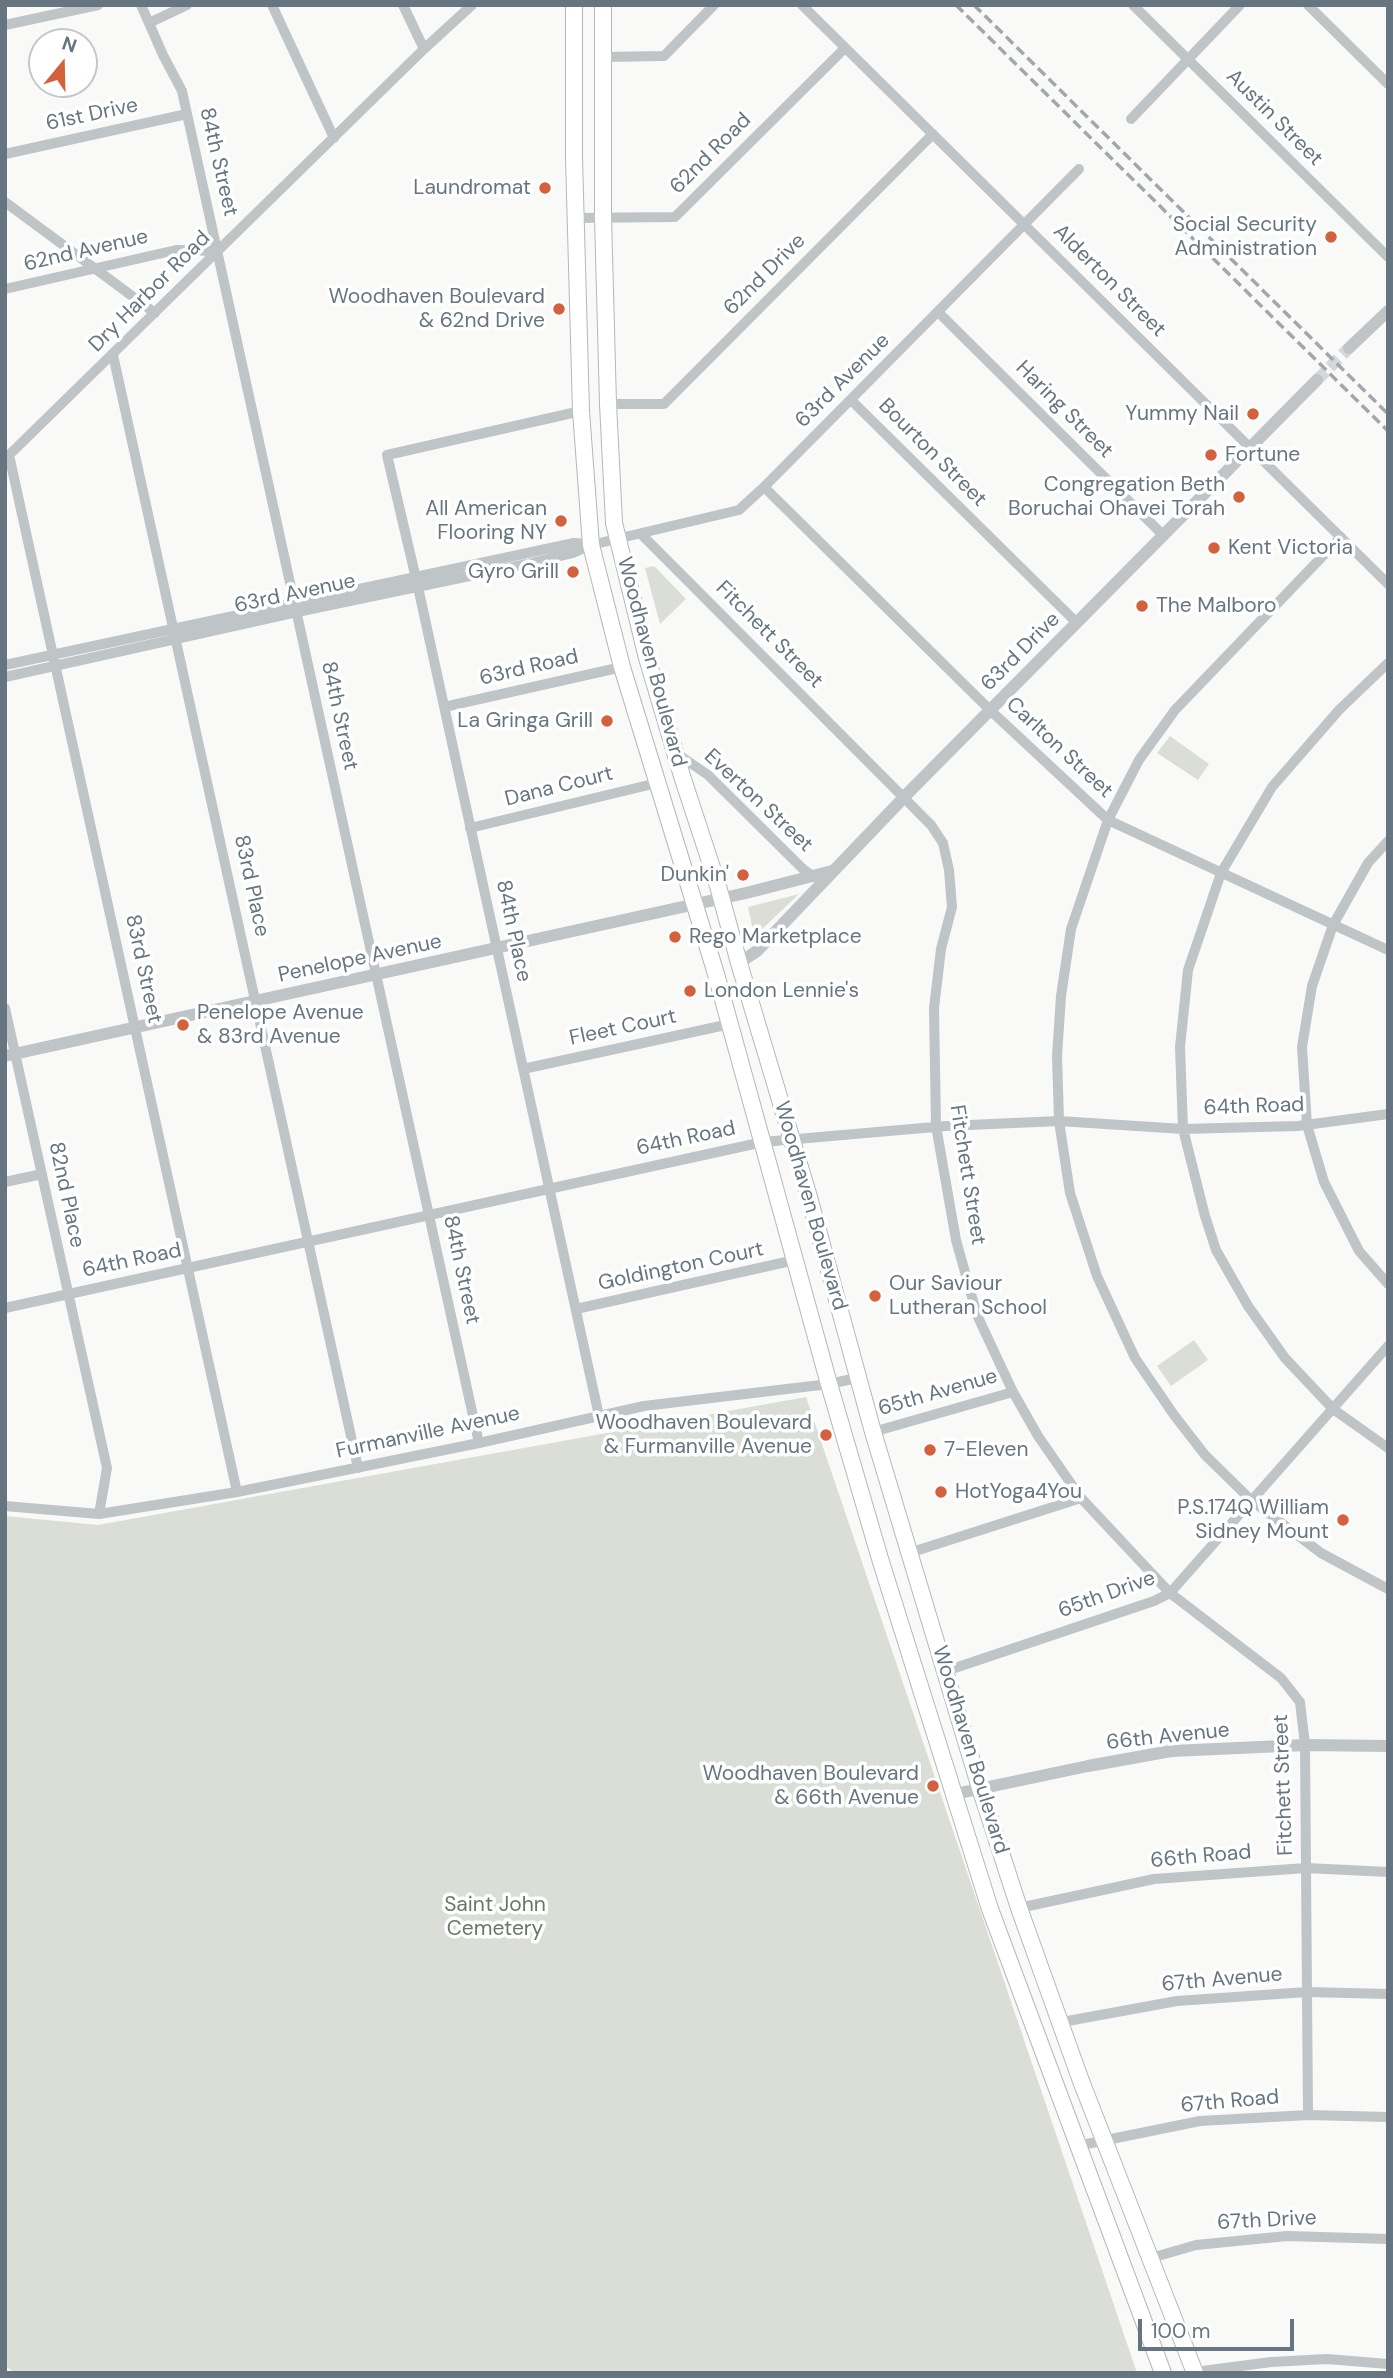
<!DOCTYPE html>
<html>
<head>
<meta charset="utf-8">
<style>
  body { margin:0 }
  #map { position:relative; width:1393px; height:2378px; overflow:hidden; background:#f9f9f8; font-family:"DM Sans",sans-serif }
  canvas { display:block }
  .frame { position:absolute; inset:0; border:7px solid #667580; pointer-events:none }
  .north { position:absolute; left:28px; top:28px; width:70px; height:70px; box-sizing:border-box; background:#fff; border:2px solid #c2c8cc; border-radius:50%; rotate:19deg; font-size:19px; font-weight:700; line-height:28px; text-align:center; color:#667580 }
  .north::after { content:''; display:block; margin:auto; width:24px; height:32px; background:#d4613d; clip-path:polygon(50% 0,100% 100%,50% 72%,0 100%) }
  .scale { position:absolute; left:1138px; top:2319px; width:156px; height:32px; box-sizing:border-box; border:4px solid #667580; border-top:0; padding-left:9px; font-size:21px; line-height:24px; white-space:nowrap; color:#667580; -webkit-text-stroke:5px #fff; paint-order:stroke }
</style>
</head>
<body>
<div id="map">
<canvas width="1393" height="2378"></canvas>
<div class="frame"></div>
<div class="north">N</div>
<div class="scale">100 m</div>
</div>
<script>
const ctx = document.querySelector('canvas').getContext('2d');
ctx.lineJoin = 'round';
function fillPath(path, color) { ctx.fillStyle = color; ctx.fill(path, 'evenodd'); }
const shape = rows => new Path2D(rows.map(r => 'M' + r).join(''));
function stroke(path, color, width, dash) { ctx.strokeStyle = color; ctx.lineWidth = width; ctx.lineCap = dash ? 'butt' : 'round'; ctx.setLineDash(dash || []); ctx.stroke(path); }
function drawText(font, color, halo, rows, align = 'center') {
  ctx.font = font + ' "DM Sans",sans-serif'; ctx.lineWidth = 7; ctx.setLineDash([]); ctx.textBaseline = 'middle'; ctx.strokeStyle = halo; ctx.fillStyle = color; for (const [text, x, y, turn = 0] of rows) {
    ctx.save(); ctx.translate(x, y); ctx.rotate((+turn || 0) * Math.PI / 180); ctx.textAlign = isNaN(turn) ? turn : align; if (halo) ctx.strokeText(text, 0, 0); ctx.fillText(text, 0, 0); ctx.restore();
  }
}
fillPath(shape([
  [654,566,686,599,660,624,645,568],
  [1170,736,1209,764,1198,780,1157,753],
  [799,894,757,934,754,935,748,907],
  [1194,1340,1208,1360,1171,1386,1157,1366],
  [806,1397,1137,2373,16,2373,5,2366,5,1516,98,1525]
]), '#daded7');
stroke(shape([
  [1317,380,1349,348]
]), '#d4d8da', 12, [12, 6]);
const primary = shape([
  [574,5,574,158,581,411,591,545,622,667,716,974,829,1384,881,1562,990,1909,1163,2373],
  [603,5,603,217,608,404,614,523,647,658,682,776,718,886,739,963,809,1197,873,1432,980,1788,1019,1908,1081,2081,1195,2373]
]);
stroke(primary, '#b3b8bc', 18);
stroke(shape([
  [141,5,163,55,182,91,479,1443],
  [272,5,334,138],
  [403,5,424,49],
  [802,5,1388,584],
  [1133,5,1388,257],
  [1308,5,1388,84],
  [149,23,187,5],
  [5,25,98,5],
  [603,57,664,56,714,5],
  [1131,119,1240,5],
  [5,154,187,114],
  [5,202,155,313],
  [575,218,675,217,845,48],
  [5,289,176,250,218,251],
  [938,312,1163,535],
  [113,355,358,1468],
  [851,400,1077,623],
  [608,404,664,404,933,134],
  [581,411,387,455,418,587,599,1416],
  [9,455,237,1492],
  [5,459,424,49,472,5],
  [764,487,990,710,1108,820,1388,950],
  [641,534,931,825,943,843,949,870,952,907,941,949,934,1008,936,1126,956,1240,977,1315,1013,1392,1038,1436,1081,1498,1170,1593,1281,1678,1300,1702,1305,1745,1308,2115],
  [1341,537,1175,710,1139,760,1108,820,1071,929,1061,996,1057,1056,1059,1121,1070,1193,1097,1276,1135,1358,1174,1415,1205,1455,1251,1500,1321,1553,1388,1589],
  [1388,663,1339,710,1272,787,1221,873,1188,970,1180,1047,1183,1129,1205,1216,1216,1250,1248,1306,1285,1358,1333,1409,1388,1448],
  [5,665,574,543,589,544],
  [5,677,297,612,527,564,573,553,591,545,739,510,764,487,1079,169],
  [444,707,622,667],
  [676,753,708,775,803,869,814,877],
  [470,828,657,783],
  [1388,841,1368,863,1333,925,1312,986,1302,1047,1307,1125,1324,1182,1359,1251,1388,1284],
  [5,1008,107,1468,99,1514],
  [523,1069,730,1024],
  [5,1182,42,1174],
  [5,1308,763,1142,946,1126,1059,1121,1183,1129,1298,1126,1388,1114],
  [576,1309,795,1260],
  [873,1432,1013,1392],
  [5,1506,99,1514,237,1492,479,1443,644,1406,829,1384,857,1378],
  [909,1553,1081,1498],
  [946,1671,1154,1601,1170,1593,1388,1346],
  [1019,1908,1154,1879,1306,1868,1388,1872],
  [1062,2022,1177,2001,1307,1992,1388,1994],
  [1077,2146,1200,2121,1308,2115,1388,2117],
  [1151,2258,1196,2245,1287,2236,1388,2239],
  [1195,2372,1271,2362,1327,2359,1388,2364]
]), '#bfc4c7', 10);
stroke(shape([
  [1349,348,1388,311],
  [739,963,757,951,912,789,1317,380],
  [5,1056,746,893,832,871],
  [955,1794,1088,1766,1171,1751,1305,1745,1388,1746]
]), '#bfc4c7', 12);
stroke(primary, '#fff', 16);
stroke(shape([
  [956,5,1388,431],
  [974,5,1388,414]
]), '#a1a8ad', 3.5, [10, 5]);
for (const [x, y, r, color] of [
  [545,188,7,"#d4613d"],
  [1331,237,7,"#d4613d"],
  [559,309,7,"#d4613d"],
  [1253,414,7,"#d4613d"],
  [1211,455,7,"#d4613d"],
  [1239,497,7,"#d4613d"],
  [561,521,7,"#d4613d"],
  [1214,548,7,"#d4613d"],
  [573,572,7,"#d4613d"],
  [1142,606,7,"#d4613d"],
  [607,721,7,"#d4613d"],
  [743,875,7,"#d4613d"],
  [675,937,7,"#d4613d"],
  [690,991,7,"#d4613d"],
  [183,1025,7,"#d4613d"],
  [875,1296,7,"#d4613d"],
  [826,1435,7,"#d4613d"],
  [930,1450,7,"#d4613d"],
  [941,1492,7,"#d4613d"],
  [1343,1520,7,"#d4613d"],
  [933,1786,7,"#d4613d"]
]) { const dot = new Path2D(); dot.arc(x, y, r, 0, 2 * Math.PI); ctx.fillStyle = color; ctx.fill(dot); stroke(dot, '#fff', 2.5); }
drawText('21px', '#667580', '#fff', [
  ["61st Drive",92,115,-12],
  ["Austin Street",1274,118,45],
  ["62nd Road",711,154,-45],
  ["84th Street",218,162,77],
  ["62nd Avenue",86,251,-13],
  ["62nd Drive",765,275,-45],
  ["Alderton Street",1109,281,45],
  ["Dry Harbor Road",150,292,-45],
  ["63rd Avenue",843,381,-45],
  ["Haring Street",1064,410,45],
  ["Bourton Street",932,453,45],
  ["63rd Avenue",295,594,-12],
  ["Fitchett Street",769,635,45],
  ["63rd Drive",1021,652,-45],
  ["Woodhaven Boulevard",651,662,75],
  ["63rd Road",529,668,-13],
  ["84th Street",339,716,78],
  ["Carlton Street",1059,748,43],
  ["Dana Court",559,787,-14],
  ["Everton Street",758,801,43],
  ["83rd Place",251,886,78],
  ["84th Place",513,931,78],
  ["Penelope Avenue",360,959,-12],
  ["83rd Street",143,969,78],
  ["Fleet Court",623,1028,-12],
  ["64th Road",1254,1107,-2],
  ["64th Road",686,1139,-12],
  ["Fitchett Street",967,1175,81],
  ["82nd Place",66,1195,78],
  ["Woodhaven Boulevard",810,1206,74],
  ["64th Road",132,1261,-12],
  ["Goldington Court",681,1267,-12],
  ["84th Street",461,1270,78],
  ["65th Avenue",938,1393,-16],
  ["Furmanville Avenue",428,1433,-12],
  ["65th Drive",1107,1595,-20],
  ["66th Avenue",1168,1737,-6],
  ["Woodhaven Boulevard",970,1750,73],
  ["Fitchett Street",1284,1785,-92],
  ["66th Road",1201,1857,-5],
  ["67th Avenue",1222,1980,-5],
  ["67th Road",1230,2102,-5],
  ["67th Drive",1267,2221,-3]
]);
drawText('21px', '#667580', '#fff', [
  ["Laundromat",531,188],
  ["Social Security",1317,225],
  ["Administration",1317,249],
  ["Woodhaven Boulevard",545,297],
  ["& 62nd Drive",545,321],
  ["Yummy Nail",1239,414],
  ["Fortune",1225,455,"left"],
  ["Congregation Beth",1225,485],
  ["Boruchai Ohavei Torah",1225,509],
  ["All American",547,509],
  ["Flooring NY",547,533],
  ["Kent Victoria",1228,548,"left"],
  ["Gyro Grill",559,572],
  ["The Malboro",1156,606,"left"],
  ["La Gringa Grill",593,721],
  ["Dunkin'",729,875],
  ["Rego Marketplace",689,937,"left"],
  ["London Lennie's",704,991,"left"],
  ["Penelope Avenue",197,1013,"left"],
  ["& 83rd Avenue",197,1037,"left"],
  ["Our Saviour",889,1284,"left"],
  ["Lutheran School",889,1308,"left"],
  ["Woodhaven Boulevard",812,1423],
  ["& Furmanville Avenue",812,1447],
  ["7-Eleven",944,1450,"left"],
  ["HotYoga4You",955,1492,"left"],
  ["P.S.174Q William",1329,1508],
  ["Sidney Mount",1329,1532],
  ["Woodhaven Boulevard",919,1774],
  ["& 66th Avenue",919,1798]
], 'right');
drawText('21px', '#687866', '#fff', [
  ["Saint John",495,1905],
  ["Cemetery",495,1929]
]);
</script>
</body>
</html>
